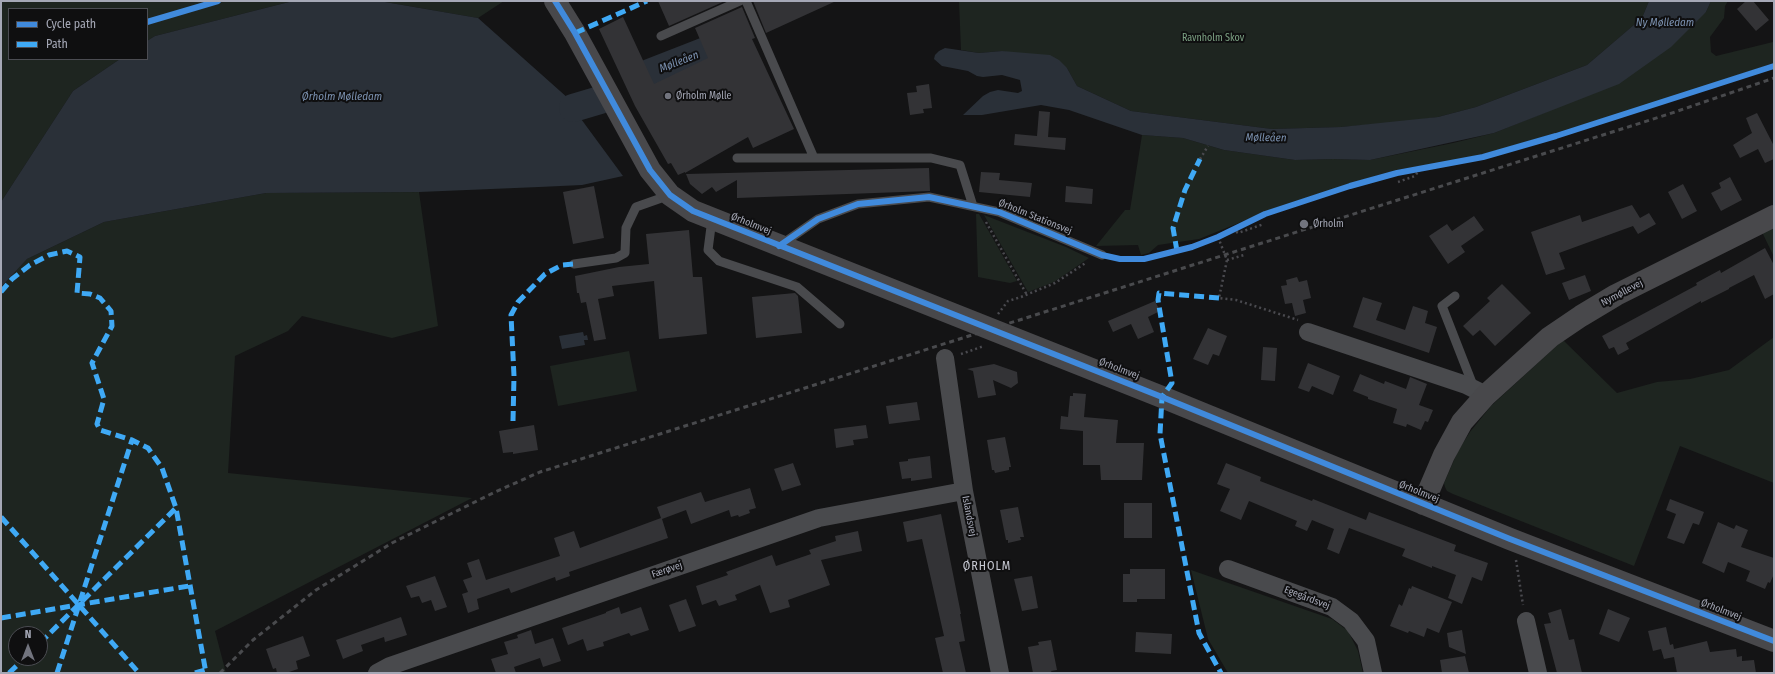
<!DOCTYPE html>
<html>
<head>
<meta charset="utf-8">
<style>
  body { margin:0 }
  #map { position:relative; width:1775px; height:674px; overflow:hidden; background:#141415; font-family:"Fira Sans Condensed",sans-serif }
  canvas { display:block }
  .frame { position:absolute; inset:0; border:2px solid #a5a8b6; pointer-events:none }
  .legend { position:absolute; left:8px; top:8px; width:140px; height:52px; box-sizing:border-box; background:#0f0f10; border:1px solid #4b4c52; margin:0; padding:5px 7px; list-style:none; font-size:12px; color:#a5a8b6 }
  .legend li { display:flex; align-items:center; gap:8px; height:20px }
  .legend b { width:20px; border:1px solid #4b4c52 }
  .north { position:absolute; left:8px; top:626px; width:40px; height:40px; box-sizing:border-box; background:#0f0f10; border:1px solid #4b4c52; border-radius:50%; rotate:0deg; font-size:11px; font-weight:700; line-height:16px; text-align:center; color:#a5a8b6 }
  .north::after { content:''; display:block; margin:auto; width:14px; height:18px; background:#72747e; clip-path:polygon(50% 0,100% 100%,50% 72%,0 100%) }
</style>
</head>
<body>
<div id="map">
<canvas width="1775" height="674"></canvas>
<div class="frame"></div>
<ul class="legend">
<li><b style="height:5px;background:#408adc"></b>Cycle path</li>
<li><b style="height:5px;background:#3fa9f5"></b>Path</li>
</ul>
<div class="north">N</div>
</div>
<script>
const ctx = document.querySelector('canvas').getContext('2d');
ctx.lineJoin = 'round';
function fillPath(path, color) { ctx.fillStyle = color; ctx.fill(path, 'evenodd'); }
const shape = rows => new Path2D(rows.map(r => 'M' + r).join(''));
function stroke(path, color, width, dash) { ctx.strokeStyle = color; ctx.lineWidth = width; ctx.lineCap = dash ? 'butt' : 'round'; ctx.setLineDash(dash || []); ctx.stroke(path); }
function drawText(font, color, halo, rows, align = 'center') {
  ctx.font = font + ' "Fira Sans Condensed",sans-serif'; ctx.lineWidth = 4; ctx.setLineDash([]); ctx.textBaseline = 'middle'; ctx.strokeStyle = halo; ctx.fillStyle = color; for (const [text, x, y, turn = 0] of rows) {
    ctx.save(); ctx.translate(x, y); ctx.rotate((+turn || 0) * Math.PI / 180); ctx.textAlign = isNaN(turn) ? turn : align; if (halo) ctx.strokeText(text, 0, 0); ctx.fillText(text, 0, 0); ctx.restore();
  }
}
fillPath(shape([
  [1,1,293,1,155,36,147,41,147,9,9,9,9,59,120,59,73,91,1,202],
  [354,1,504,1,478,18,385,2],
  [959,1,1649,1,1642,18,1587,65,1476,107,1438,117,1403,122,1341,127,1272,129,1131,111,1077,86,1067,68,1002,51,979,53,961,50],
  [1711,1,1728,1,1725,6,1724,18,1710,37,1711,52,1716,56,1773,42,1774,63,1642,107,1502,149,1457,160,1396,170,1368,178,1281,206,1199,239,1158,245,1149,253,1141,255,1138,245,1096,246,1125,210,1130,210,1142,135,1183,138,1224,150,1295,160,1333,159,1370,160,1453,143,1494,133,1546,112,1706,12],
  [419,192,438,326,392,338,302,316,288,331,235,356,228,473,472,498,215,631,226,673,1,673,1,287,27,259,104,222,266,193],
  [16,634,40,634,40,658,16,658],
  [976,214,979,214,1017,281,1010,283,978,277],
  [984,215,1066,247,1089,258,1054,282,1028,292],
  [1774,226,1774,257,1762,232],
  [1774,337,1774,483,1680,446,1634,566,1453,494,1447,491,1445,487,1444,483,1458,451,1470,432,1491,406,1563,340,1617,393,1657,382,1690,379,1729,370],
  [629,351,637,391,558,406,550,366],
  [1191,570,1332,619,1348,631,1358,651,1363,673,1228,673,1208,639]
]), '#1e2520');
fillPath(shape([
  [293,1,385,2,478,18,569,99,573,108,623,176,582,185,539,187,419,192,266,193,104,222,27,259,1,287,1,202,73,91,120,59,147,59,147,41,155,36],
  [1649,1,1711,1,1706,12,1671,47,1619,84,1494,133,1370,160,1333,159,1295,160,1224,150,1183,138,1142,135,1069,110,1041,105,982,115,963,115,983,96,990,92,998,90,1018,93,1022,91,1020,80,1002,75,983,77,977,76,968,71,942,66,934,59,935,55,939,51,945,48,979,53,1002,51,1050,55,1059,60,1067,68,1077,86,1131,111,1272,129,1341,127,1438,117,1476,107,1587,65,1642,18],
  [583,332,584,336,587,335,588,340,584,340,585,345,562,349,559,336]
]), '#2a3038');
stroke(shape([
  [649,73,708,50],
  [573,108,600,100]
]), '#2a3038', 28);
fillPath(shape([
  [658,1,725,1,669,26],
  [753,1,836,1,766,33],
  [1746,1,1753,1,1769,20,1756,31,1737,9],
  [742,7,755,38,752,39,794,129,753,148,748,137,685,173,685,172,678,175,671,163,668,164,635,106,599,29,623,17,654,84,708,58,695,28],
  [929,84,932,108,923,109,924,113,910,115,907,93,917,92,916,86],
  [1039,111,1050,112,1048,137,1066,138,1065,150,1014,145,1015,134,1037,136],
  [1757,113,1774,146,1774,159,1765,163,1758,149,1740,158,1733,145,1752,133,1746,118],
  [929,168,930,191,737,198,737,180,716,192,712,187,702,194,690,184,686,174],
  [981,172,1000,173,999,180,1032,183,1030,197,979,192],
  [1730,177,1742,200,1721,211,1711,193,1721,188,1719,183],
  [1683,184,1697,211,1682,219,1668,192],
  [594,186,604,238,573,244,563,192],
  [1066,186,1093,189,1092,204,1065,202],
  [1632,205,1640,218,1649,213,1656,224,1638,234,1633,226,1559,253,1565,269,1546,275,1531,232,1580,215,1582,222],
  [1474,216,1484,230,1461,246,1465,252,1448,264,1429,236,1447,224,1452,231],
  [689,230,693,277,702,277,707,334,659,339,654,281,612,286,614,296,598,299,606,339,594,341,586,302,581,303,579,293,577,293,575,276,619,267,649,264,646,234],
  [1765,248,1774,265,1774,294,1765,299,1754,275,1729,288,1729,289,1701,303,1701,301,1626,343,1629,349,1618,355,1614,347,1609,349,1602,336,1697,285,1696,283,1720,270,1721,273],
  [1585,275,1591,291,1569,300,1562,283],
  [1297,277,1299,282,1307,280,1311,298,1303,300,1306,313,1295,316,1292,303,1285,304,1281,286,1287,285,1286,280],
  [1502,284,1531,313,1495,346,1480,330,1473,336,1463,326,1490,301,1487,298],
  [795,293,798,296,802,333,756,338,752,297],
  [1363,297,1382,303,1376,320,1405,330,1413,306,1428,311,1425,323,1437,327,1429,353,1353,327],
  [1155,301,1160,311,1148,317,1154,332,1138,339,1131,324,1113,332,1108,321],
  [1208,328,1227,336,1219,356,1213,354,1208,365,1193,359],
  [1263,347,1277,348,1275,381,1261,380],
  [1308,363,1340,376,1333,395,1312,386,1309,392,1298,388],
  [994,364,1017,372,1018,383,1011,388,993,380,996,395,978,398,973,371,967,369],
  [1360,374,1384,384,1385,381,1406,389,1410,377,1427,384,1419,405,1433,410,1428,422,1425,421,1421,430,1407,424,1406,427,1393,423,1397,409,1368,399,1368,397,1353,391],
  [1073,393,1086,394,1084,417,1118,420,1116,443,1144,443,1142,480,1101,480,1100,465,1083,465,1083,431,1060,429,1061,416,1068,417,1070,396,1073,396],
  [917,402,920,420,889,424,886,406],
  [534,425,538,450,513,454,513,452,503,453,499,431],
  [866,425,868,438,853,440,854,445,836,448,834,429],
  [1005,437,1011,467,1009,467,1009,470,995,473,994,470,992,470,987,440],
  [930,456,932,478,911,481,911,478,902,479,899,462,908,461,908,459],
  [793,463,801,485,782,491,774,469],
  [1226,463,1261,477,1260,481,1312,501,1313,499,1366,520,1369,512,1456,545,1454,551,1488,563,1482,581,1472,577,1462,604,1448,598,1456,575,1432,566,1432,568,1402,556,1405,549,1349,528,1339,554,1327,549,1334,529,1312,520,1307,531,1295,526,1297,521,1249,501,1241,520,1220,511,1230,489,1217,484],
  [750,488,756,508,749,510,750,513,739,517,738,515,731,517,729,510,691,524,686,510,662,519,668,538,569,572,570,576,556,581,555,577,511,593,509,588,477,599,479,609,468,613,462,594,468,592,463,580,472,577,467,563,479,559,486,580,560,556,554,538,574,531,580,548,661,518,657,507,701,492,705,502],
  [1670,499,1704,512,1699,525,1693,523,1684,544,1667,538,1676,514,1666,510],
  [1124,503,1152,503,1152,538,1124,538],
  [1018,507,1024,537,1020,537,1021,540,1008,543,1008,540,1006,540,1000,510],
  [941,514,961,614,960,614,965,641,959,642,966,673,943,673,935,638,944,636,922,539,907,542,903,522],
  [1718,522,1734,529,1736,525,1748,530,1741,547,1774,558,1774,574,1770,583,1768,582,1765,589,1746,581,1750,571,1728,562,1724,573,1702,563],
  [858,531,862,551,821,560,830,585,788,600,790,607,770,613,760,585,735,595,737,600,719,606,716,600,702,605,696,586,728,575,726,572,772,555,776,566,811,554,809,550,836,541,835,536],
  [1130,569,1165,569,1165,599,1137,599,1137,602,1123,602,1123,574,1130,574],
  [435,576,447,607,435,611,431,600,422,603,419,596,411,598,406,586],
  [1032,576,1038,608,1022,611,1014,579],
  [1412,586,1452,602,1439,633,1427,628,1424,637,1409,631,1408,633,1390,626,1399,604,1402,606,1409,588,1411,589],
  [686,599,696,626,679,632,669,605],
  [619,607,621,614,641,607,649,630,631,636,629,633,603,642,604,646,587,651,583,639,568,645,562,628,606,613,606,612],
  [1561,609,1569,640,1574,639,1582,673,1557,673,1544,624,1551,623,1548,613],
  [1608,609,1630,618,1619,642,1599,634],
  [401,617,407,635,385,642,384,637,361,645,363,651,343,659,336,640],
  [1666,627,1670,645,1673,644,1674,649,1707,641,1710,652,1736,649,1737,657,1742,656,1742,661,1754,660,1756,673,1677,673,1674,657,1664,659,1661,649,1653,651,1648,631],
  [531,630,535,644,553,638,561,661,543,667,540,658,514,667,516,673,496,673,491,659,508,654,504,642,518,638,517,635],
  [1462,630,1466,654,1449,647,1447,633],
  [1136,632,1172,634,1171,654,1135,652],
  [303,636,310,656,296,661,298,669,286,673,277,673,276,668,273,669,266,649],
  [1051,640,1057,670,1051,671,1052,673,1033,673,1028,647,1039,645,1038,642],
  [1465,656,1469,673,1442,673,1440,660]
]), '#333336');
stroke(shape([
  [1200,159,1208,146],
  [1398,182,1415,176,1420,169],
  [986,222,1027,295],
  [1232,229,1238,233,1264,224],
  [1218,237,1227,260,1219,298,1236,300,1298,320],
  [1227,260,1244,255],
  [998,314,1008,301,1021,297,1055,283,1087,262],
  [961,354,984,346],
  [1516,560,1523,605]
]), '#4a4a4f', 2.5, [2, 3]);
stroke(shape([
  [746,1,814,158],
  [661,36,740,1],
  [737,158,931,158,960,165,973,206],
  [712,219,708,250,719,261,797,287,840,324],
  [782,244,818,219,858,204,929,197,999,212,1102,255],
  [574,264,616,258,625,253,626,228,636,207,670,195],
  [1455,296,1442,306,1474,388]
]), '#494a4d', 9);
stroke(shape([
  [1308,332,1466,385,1486,395],
  [945,358,964,491,1000,673],
  [1228,569,1332,607,1351,621,1366,641,1373,673],
  [1526,621,1538,673],
  [377,673,390,666,819,518,964,491]
]), '#494a4d', 18);
stroke(shape([
  [555,1,575,33,650,170,670,195,693,211,1162,397,1510,539,1774,641],
  [1423,504,1444,455,1462,422,1486,395,1550,337,1581,316,1616,295,1774,216]
]), '#48484b', 22);
stroke(shape([
  [220,673,253,640,316,590,392,543,495,492,540,472,1669,114,1774,78]
]), '#494a4d', 3, [5, 4]);
stroke(shape([
  [575,33,647,1],
  [1177,251,1173,228,1185,190,1200,159],
  [1,292,12,279,30,265,49,255,67,251,80,257,77,293,90,294,100,298,111,311,112,326,92,363,104,399,97,424,100,430,132,440,148,448,162,468,176,508,206,673],
  [1219,298,1159,293,1158,300,1172,383,1162,397,1160,434,1199,633,1221,673],
  [513,421,514,376,511,315,518,302,545,274,562,265,574,264],
  [1,517,139,673],
  [1,618,189,586],
  [40,643,176,508],
  [9,673,25,658],
  [57,673,132,440],
  [195,673,205,670]
]), '#3fa9f5', 5, [10, 5]);
stroke(shape([
  [555,1,575,33,650,170,670,195,693,211,1162,397,1510,539,1774,641],
  [147,22,218,1],
  [779,246,818,219,858,204,929,197,999,212,1102,255,1120,259,1144,259,1192,247,1218,237,1265,214,1350,186,1397,173,1483,157,1556,136,1774,66]
]), '#408adc', 6);
for (const [x, y, r, color] of [
  [668,96,4,"#72747e"],
  [1304,224,5,"#72747e"]
]) { const dot = new Path2D(); dot.arc(x, y, r, 0, 2 * Math.PI); ctx.fillStyle = color; ctx.fill(dot); stroke(dot, '#0f0f10', 1.5); }
drawText('10px', '#7ca183', '#0f0f10', [
  ["Ravnholm Skov",1213,38]
]);
drawText('10px', '#a5a8b6', '#0f0f10', [
  ["Ørholm Mølle",676,96],
  ["Ørholm",1313,224]
], 'left');
drawText('10px', '#a5a8b6', '#0f0f10', [
  ["Ørholm Stationsvej",1035,217,22],
  ["Ørholmvej",751,224,22],
  ["Nymøllevej",1622,293,-28],
  ["Ørholmvej",1119,369,21],
  ["Ørholmvej",1419,492,22],
  ["Islandsvej",969,516,79],
  ["Færøvej",667,570,-19],
  ["Egegårdsvej",1307,598,21],
  ["Ørholmvej",1721,610,21]
]);
drawText('italic 11px', '#7c92b1', '#0f0f10', [
  ["Ny Mølledam",1665,23],
  ["Mølleåen",679,62,-21],
  ["Ørholm Mølledam",342,97],
  ["Mølleåen",1266,138,1]
]);
ctx.letterSpacing = '1px';
drawText('12px', '#c6c8d2', '#0f0f10', [
  ["ØRHOLM",987,567]
]);
ctx.letterSpacing = '0px';
</script>
</body>
</html>
